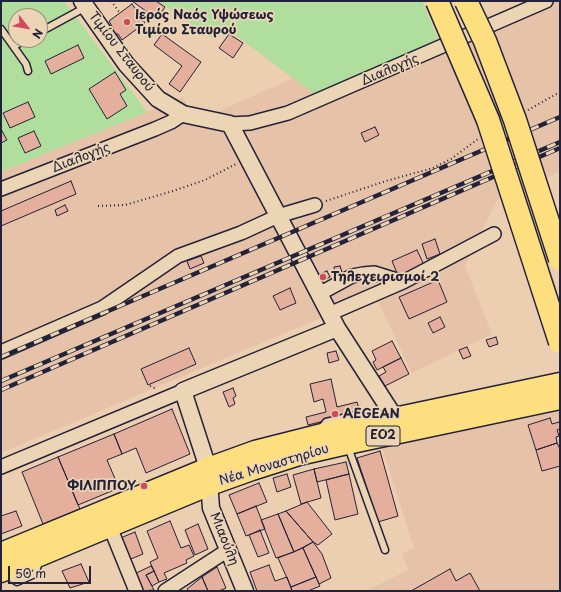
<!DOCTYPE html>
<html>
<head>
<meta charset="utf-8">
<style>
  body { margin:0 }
  #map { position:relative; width:561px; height:592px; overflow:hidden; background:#eccfb0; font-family:"Playpen Sans",sans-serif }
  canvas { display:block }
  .frame { position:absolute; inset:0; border:2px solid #22223b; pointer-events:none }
  .north { position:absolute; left:8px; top:8px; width:40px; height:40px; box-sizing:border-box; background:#ecd5b4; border:1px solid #9b8d84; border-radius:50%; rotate:121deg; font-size:11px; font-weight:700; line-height:16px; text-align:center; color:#22223b }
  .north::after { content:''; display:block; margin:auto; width:14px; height:18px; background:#d1495b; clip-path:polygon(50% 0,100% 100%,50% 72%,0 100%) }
  .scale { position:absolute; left:8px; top:566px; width:83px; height:18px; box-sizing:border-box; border:2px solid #22223b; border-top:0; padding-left:5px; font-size:12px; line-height:14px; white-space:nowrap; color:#22223b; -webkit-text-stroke:3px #ecd5b4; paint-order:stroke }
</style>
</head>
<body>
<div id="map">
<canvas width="561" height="592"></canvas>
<div class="frame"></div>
<div class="north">N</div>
<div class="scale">50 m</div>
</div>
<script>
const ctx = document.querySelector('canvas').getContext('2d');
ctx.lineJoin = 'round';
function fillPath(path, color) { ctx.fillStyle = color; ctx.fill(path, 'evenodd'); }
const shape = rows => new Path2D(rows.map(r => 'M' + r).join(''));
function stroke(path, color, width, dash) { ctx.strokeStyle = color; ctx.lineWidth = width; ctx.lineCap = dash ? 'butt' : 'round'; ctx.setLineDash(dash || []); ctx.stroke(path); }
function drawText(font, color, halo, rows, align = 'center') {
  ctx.font = font + ' "Playpen Sans",sans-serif'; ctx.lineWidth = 3.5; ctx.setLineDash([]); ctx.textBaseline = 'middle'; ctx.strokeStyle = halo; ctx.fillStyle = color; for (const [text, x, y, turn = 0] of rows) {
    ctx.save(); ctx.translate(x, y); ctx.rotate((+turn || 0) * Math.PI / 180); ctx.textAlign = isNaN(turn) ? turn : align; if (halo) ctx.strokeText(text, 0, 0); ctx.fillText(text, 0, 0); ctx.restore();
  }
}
fillPath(shape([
  [549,1,560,1,560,172,497,200,465,266,492,334,412,373,375,295,1,453,1,172,183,97,194,122,341,57,443,51],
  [560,408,560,591,366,591,408,570,402,553,414,548,381,445]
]), '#e6c2a8');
fillPath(shape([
  [1,1,64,1,147,112,1,172],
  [16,16,40,16,40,40,16,40],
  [158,1,422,1,442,48,324,101,223,26,213,39]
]), '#b0de9d');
const building = shape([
  [132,1,156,1,165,7,157,19,132,1],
  [132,4,145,23,122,40,118,34,114,34,112,31,113,28,109,21,132,4],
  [162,34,201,62,180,92,169,84,182,66,154,45,162,34],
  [229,34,243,43,233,58,219,48,229,34],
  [78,45,84,58,51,74,45,61,78,45],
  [115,72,126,90,120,94,127,106,107,119,89,89,115,72],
  [28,102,35,117,10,128,3,113,28,102],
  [375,127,379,135,365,142,361,133,375,127],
  [1,129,7,140,1,143,1,129],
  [34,131,41,146,25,153,18,138,34,131],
  [71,181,76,194,1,226,1,211,71,181],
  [65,205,68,211,57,216,55,210,65,205],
  [435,239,440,254,427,259,422,244,435,239],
  [417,250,425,267,399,278,392,261,417,250],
  [201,256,204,263,190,269,187,261,201,256],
  [340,266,342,272,335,273,334,267,340,266],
  [327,271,330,277,318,283,315,276,327,271],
  [438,280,447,302,409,319,399,297,438,280],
  [290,288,296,303,280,310,273,296,290,288],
  [440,317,445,327,433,333,428,323,440,317],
  [496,337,498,344,489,347,486,340,496,337],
  [392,341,401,358,377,370,373,362,376,360,372,351,392,341],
  [467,347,471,356,463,359,459,350,467,347],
  [189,348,196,364,148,385,141,369,189,348],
  [336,351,339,360,329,363,327,353,336,351],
  [401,358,409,374,385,386,379,376,386,372,383,367,401,358],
  [331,379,337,407,357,402,360,412,308,425,306,417,326,412,323,399,314,402,310,384,331,379],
  [233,388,236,396,233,398,235,404,229,407,223,392,233,388],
  [172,409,190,454,146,473,136,448,122,454,114,434,172,409],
  [550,418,552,424,559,422,560,426,560,429,557,430,559,436,556,437,557,443,536,450,528,425,550,418],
  [114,434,122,454,107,460,119,488,78,505,58,457,114,434],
  [557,443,560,449,560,466,542,471,536,450,557,443],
  [380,451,398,516,378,522,357,458,380,451],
  [58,457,80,509,43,524,22,472,58,457],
  [346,462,349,474,317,482,314,469,346,462],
  [314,469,321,498,301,504,293,475,314,469],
  [287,474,291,487,277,492,273,478,287,474],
  [349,474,358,514,335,520,326,480,349,474],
  [259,483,267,502,237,514,229,495,259,483],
  [307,502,332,534,318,545,313,542,286,511,307,502],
  [256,506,265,529,246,536,237,514,256,506],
  [16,511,22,526,1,534,1,516,16,511],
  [286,511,313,542,294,552,278,514,286,511],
  [278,514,294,552,276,558,261,520,278,514],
  [170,521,181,548,189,545,194,556,186,560,187,563,164,573,167,579,159,582,150,562,158,558,147,531,170,521],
  [198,524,208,549,195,555,185,530,198,524],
  [260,530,269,553,258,557,249,535,260,530],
  [135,532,143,554,126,561,118,539,135,532],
  [313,542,322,554,331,578,319,584,303,548,313,542],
  [303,548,316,577,291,587,278,558,303,548],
  [81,564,89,582,70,588,62,571,81,564],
  [269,565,275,581,287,577,292,591,257,591,250,572,269,565],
  [151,566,154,571,146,575,154,590,138,591,130,576,151,566],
  [217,567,226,588,219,591,208,591,202,577,217,567],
  [450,569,456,581,470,573,480,591,411,591,450,569],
  [154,571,159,582,152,586,146,575,154,571],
  [202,577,208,591,189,591,187,589,202,577],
  [316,577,320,586,308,591,292,591,291,587,316,577]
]);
fillPath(building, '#e4af9c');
stroke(building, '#22223b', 1);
const service = shape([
  [1,29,26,64,28,71],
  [40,32,86,7],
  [14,46,25,40],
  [322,427,326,422,360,414,366,417],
  [348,447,385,550],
  [9,577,17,582,35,574,38,565]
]);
const minor = shape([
  [230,124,250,123,288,113,546,1],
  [1,189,155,129,171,122,183,114],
  [319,294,352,276,363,274,374,273,403,282,494,234],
  [329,314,403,282],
  [1,352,102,308,178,256,241,233,278,216,315,205],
  [1,467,183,391],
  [110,527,136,591],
  [165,591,228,550]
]);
const tertiary = shape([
  [82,1,126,64,158,99,183,114,230,124,337,328,183,391,208,468,211,508,245,591],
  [337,328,395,418]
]);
const primary = shape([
  [1,553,208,468,255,451,342,429,560,383],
  [1,572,210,485,252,470,299,455,347,444,560,399]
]);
stroke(service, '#22223b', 9);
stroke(minor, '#22223b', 16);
stroke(tertiary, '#22223b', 19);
stroke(primary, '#22223b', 23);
stroke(shape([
  [111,1,120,13],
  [528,110,560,92],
  [326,201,386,181,433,168,451,159,478,139],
  [98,206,125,205,173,191,205,180,236,164],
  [150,386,157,389]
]), '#22223b', 2, [1, 3]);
stroke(service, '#ecd5b4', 6);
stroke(minor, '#ecd5b4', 13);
stroke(tertiary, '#ecd5b4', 16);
stroke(primary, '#fedf80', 20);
const rail = shape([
  [1,357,560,117],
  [1,381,560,142],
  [1,390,560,148]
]);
stroke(rail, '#22223b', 4.5);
stroke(rail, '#ecd5b4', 3, [9]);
const trunkBridge = shape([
  [437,1,488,120,560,342],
  [466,1,485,41,515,120,560,259]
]);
stroke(trunkBridge, '#22223b', 25, []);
stroke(trunkBridge, '#fedf80', 22);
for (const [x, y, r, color] of [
  [127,22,4,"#d1495b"],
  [323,277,4,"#d1495b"],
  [335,414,4,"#d1495b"],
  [144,486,4,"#d1495b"]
]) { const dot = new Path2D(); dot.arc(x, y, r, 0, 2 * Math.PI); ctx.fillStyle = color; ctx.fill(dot); stroke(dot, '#ecd5b4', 1.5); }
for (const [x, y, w] of [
  [383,436,34]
]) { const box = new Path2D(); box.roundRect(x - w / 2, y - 10, w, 20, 3); ctx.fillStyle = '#ecd5b4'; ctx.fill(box); stroke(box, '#22223b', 1); }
drawText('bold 12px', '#22223b', null, [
  ["ΕΟ2",383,436]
]);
drawText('bold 13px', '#22223b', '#ecd5b4', [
  ["Ιερός Ναός Υψώσεως",135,15],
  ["Τιμίου Σταυρού",135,30],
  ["Τηλεχειρισμοί 2",331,277],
  ["AEGEAN",343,414],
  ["ΦΙΛΙΠΠΟΥ",136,486,"right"]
], 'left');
drawText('13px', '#22223b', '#ecd5b4', [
  ["Τιμίου Σταυρού",121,52,52],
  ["Διαλογής",390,70,-23],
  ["Διαλογής",81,158,-21],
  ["Νέα Μοναστηρίου",274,465,-17],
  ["Μιαούλη",224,539,68]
]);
</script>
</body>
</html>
